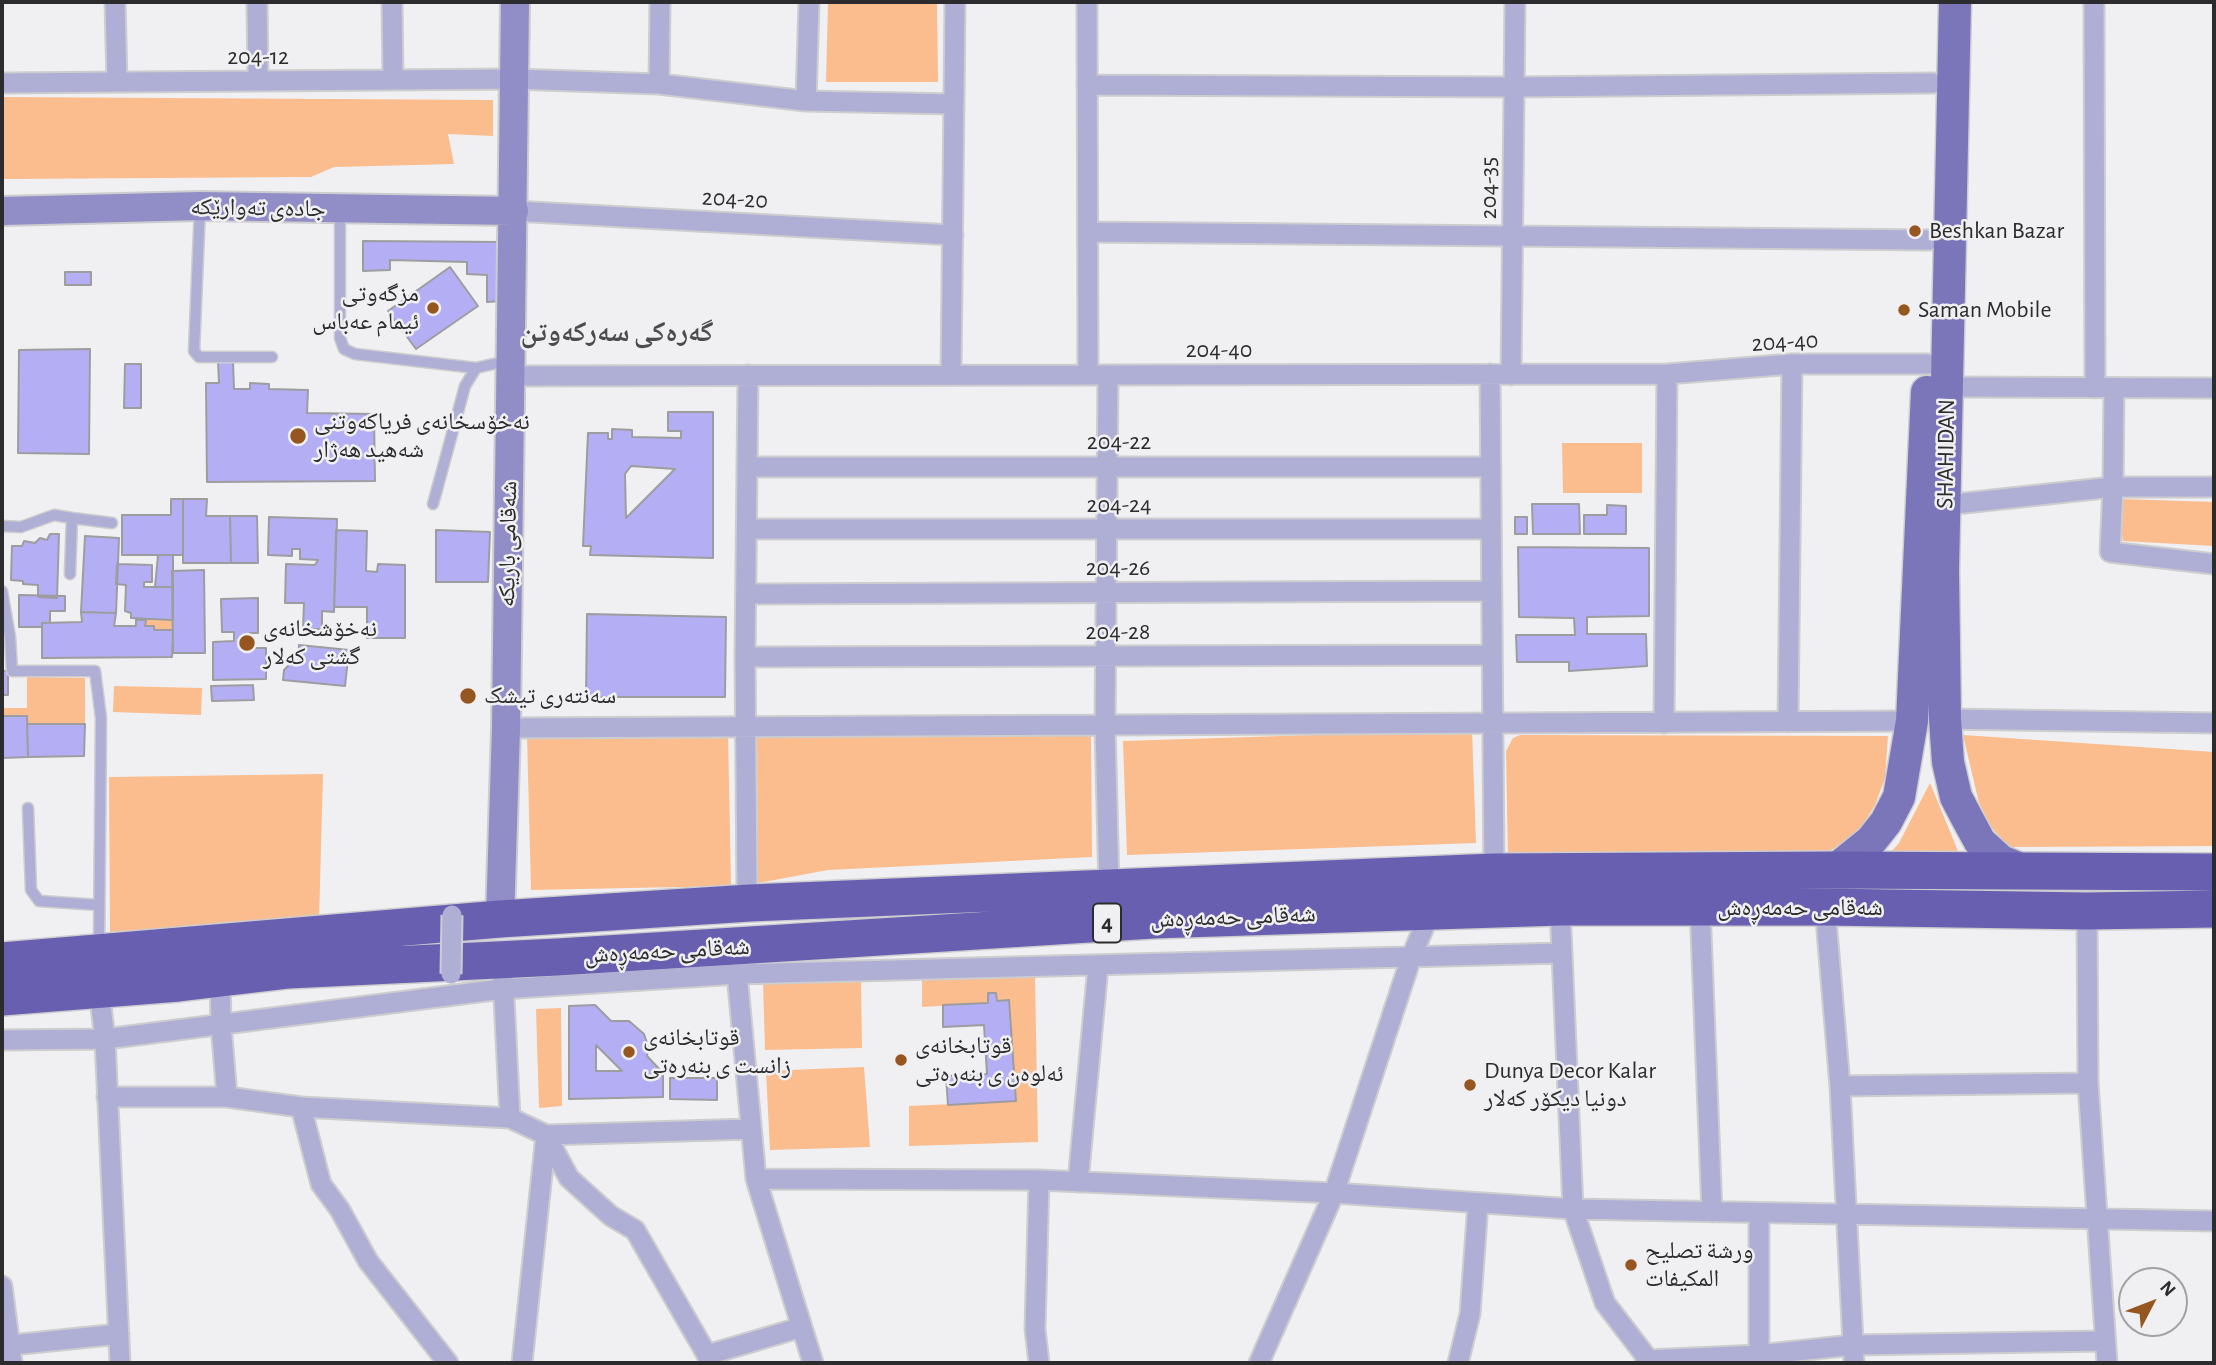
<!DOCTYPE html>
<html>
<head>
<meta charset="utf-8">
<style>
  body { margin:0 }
  #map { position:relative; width:2216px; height:1365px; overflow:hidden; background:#f0f0f3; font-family:"Alegreya Sans",sans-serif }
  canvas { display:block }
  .frame { position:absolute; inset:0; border:4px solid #2c2c2e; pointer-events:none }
  .north { position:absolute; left:2118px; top:1267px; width:70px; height:70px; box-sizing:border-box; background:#f0f0f3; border:2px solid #a2a2a4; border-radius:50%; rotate:48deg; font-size:19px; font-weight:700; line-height:28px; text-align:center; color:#2c2c2e }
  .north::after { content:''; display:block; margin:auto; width:24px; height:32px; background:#96561f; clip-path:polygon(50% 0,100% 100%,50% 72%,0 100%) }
</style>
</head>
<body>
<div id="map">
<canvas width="2216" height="1365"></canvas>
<div class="frame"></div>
<div class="north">N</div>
</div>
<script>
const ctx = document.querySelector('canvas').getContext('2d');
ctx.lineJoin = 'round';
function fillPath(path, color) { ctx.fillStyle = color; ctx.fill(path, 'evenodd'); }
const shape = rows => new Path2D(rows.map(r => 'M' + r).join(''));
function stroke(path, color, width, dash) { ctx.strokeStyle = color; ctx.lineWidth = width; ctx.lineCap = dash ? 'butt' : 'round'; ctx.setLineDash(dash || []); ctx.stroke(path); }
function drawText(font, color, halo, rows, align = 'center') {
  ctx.font = font + ' "Alegreya Sans","Noto Naskh Arabic",sans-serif'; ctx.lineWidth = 5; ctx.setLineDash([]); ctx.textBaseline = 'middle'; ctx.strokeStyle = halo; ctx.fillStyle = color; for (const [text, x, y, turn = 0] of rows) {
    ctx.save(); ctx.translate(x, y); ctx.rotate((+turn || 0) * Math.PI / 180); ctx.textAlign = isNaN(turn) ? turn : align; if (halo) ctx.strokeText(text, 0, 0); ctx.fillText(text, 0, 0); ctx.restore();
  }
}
fillPath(shape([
  [828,2,937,2,938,82,826,82],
  [2,97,493,100,493,136,448,134,454,164,334,167,311,177,2,179],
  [1562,443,1642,443,1642,493,1563,493],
  [2122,499,2214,502,2214,546,2123,541,2120,525],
  [146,620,173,620,173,630,154,630,154,626,145,626],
  [27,677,85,678,85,724,27,724,27,716,2,716,2,708,27,708],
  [114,686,202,688,201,715,113,712],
  [1472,730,1476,843,1127,855,1123,741],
  [728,732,731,886,531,890,527,736],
  [757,734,1091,734,1092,857,828,870,758,883],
  [1520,735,1888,736,1885,778,1875,805,1861,828,1851,839,1827,852,1508,859,1506,751,1513,738],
  [1963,735,2214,752,2214,846,2009,847,1991,827,1979,803],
  [323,774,319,920,110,932,109,777],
  [1930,783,1958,851,1891,852,1899,843],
  [1035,976,1038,1142,909,1146,909,1106,1016,1101,1009,1001,997,1001,988,993,988,1003,922,1007,922,978],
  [861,980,862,1048,765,1050,763,982],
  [561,1008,562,1106,539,1108,536,1009],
  [864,1067,870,1147,770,1150,766,1071]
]), '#fbbc8e');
const building = shape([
  [363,241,502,242,502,301,487,302,487,275,467,274,467,262,390,260,390,270,363,271,363,241],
  [450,267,478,306,416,349,388,311,450,267],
  [65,272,91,272,91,285,65,285,65,272],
  [90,349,89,454,18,453,19,350,90,349],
  [218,362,233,362,234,389,250,389,250,383,269,384,269,389,308,390,307,413,374,414,375,481,207,482,206,383,219,383,218,362],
  [125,364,141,364,141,408,124,408,125,364],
  [668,412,713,412,713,558,590,555,591,546,583,546,588,433,608,433,608,439,612,439,612,429,632,430,632,437,681,438,681,431,668,431,668,412],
  [631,466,675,469,626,518,625,474,631,466],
  [171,499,183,499,183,555,122,555,122,515,171,515,171,499],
  [183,499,207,499,206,516,230,516,231,563,183,563,183,499],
  [1532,504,1579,504,1580,534,1533,534,1532,504],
  [1607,505,1626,506,1626,534,1584,534,1584,515,1607,515,1607,505],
  [230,516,257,516,258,563,231,563,230,516],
  [269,517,337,519,334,612,322,611,322,629,303,629,304,603,285,603,286,564,315,565,318,560,300,559,300,549,292,549,292,556,268,555,269,517],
  [1515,517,1527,517,1527,534,1515,534,1515,517],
  [336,530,367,531,366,571,377,572,378,564,405,565,405,638,367,638,367,607,334,607,336,530],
  [436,530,490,532,488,582,436,582,436,530],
  [50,534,59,534,57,598,38,597,38,585,23,584,23,581,11,580,12,546,22,546,24,541,35,543,40,538,47,540,50,534],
  [85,536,119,538,116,613,81,612,85,536],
  [1518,547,1649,548,1649,616,1587,617,1587,634,1646,634,1647,666,1569,671,1569,662,1517,662,1516,635,1575,635,1574,618,1519,617,1518,547],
  [158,555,173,555,173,587,155,587,158,555],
  [117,564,152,565,152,582,144,582,144,587,173,587,173,620,131,618,131,613,125,611,126,585,116,584,117,564],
  [204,570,205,653,173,653,172,571,204,570],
  [19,595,65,596,65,611,50,611,50,623,42,623,42,627,19,627,19,595],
  [258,598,258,633,250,633,250,648,266,648,266,679,213,680,213,642,234,641,234,632,222,632,221,599,258,598],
  [81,612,116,613,114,626,136,626,136,620,146,620,145,626,154,626,154,630,173,630,172,657,42,658,42,623,82,622,81,612],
  [587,614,726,617,725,697,586,697,587,614],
  [299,645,349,650,345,686,283,680,284,670,291,663,298,662,299,645],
  [2,671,8,671,8,695,2,695,2,671],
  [253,685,254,700,212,701,211,686,253,685],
  [2,716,27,716,28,757,2,758,2,716],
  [27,724,85,724,84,756,28,757,27,724],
  [988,993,996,993,997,1001,1009,1000,1016,1101,948,1105,946,1076,987,1074,984,1025,943,1027,943,1005,988,1003,988,993],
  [595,1005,611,1021,629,1021,644,1034,648,1046,647,1056,663,1073,663,1097,569,1099,569,1006,595,1005],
  [596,1045,622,1071,596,1071,596,1045],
  [670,1078,717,1078,717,1100,670,1099,670,1078]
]);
fillPath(building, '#b4aff5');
stroke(building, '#9d9da0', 2);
const lane = shape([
  [200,207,194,351,199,357,272,357],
  [340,209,340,338,344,349,355,354,476,368],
  [433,504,465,386,476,368,506,361],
  [72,518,112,523],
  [2,526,21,527,54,515,72,518,70,574],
  [2,591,10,637,12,671,95,671,101,718,99,946],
  [28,808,31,890,39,901,99,905]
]);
const street = shape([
  [115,2,117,82],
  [257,2,258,81],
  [392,2,393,80],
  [1087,2,1088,375],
  [2094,2,2095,388],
  [2,83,514,79,659,84,806,101,953,104],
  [659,84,660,2],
  [1087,85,1514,87,1933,83],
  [806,101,809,2],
  [514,211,953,235],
  [1088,232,1929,240],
  [951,374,955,2],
  [1490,374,1494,872],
  [748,375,745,657,747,888,750,903],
  [1108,375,1105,725,1109,887],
  [1511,375,1515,2],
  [510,376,1667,374,1792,364,1928,364],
  [1947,387,2214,388],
  [2114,388,2113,487,2110,552,2214,564],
  [747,467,1491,467],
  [1946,505,2113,487,2214,487],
  [747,529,1491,529],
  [746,594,1491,591],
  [745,657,1491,655],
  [1945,719,2214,723],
  [1788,722,1792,364],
  [1664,723,1667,374],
  [506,728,1912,721],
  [1560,907,1573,1209,1605,1303,1651,1363],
  [1700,907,1712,1212],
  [1825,907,1840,1086,1854,1363],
  [2087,911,2088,1083,2107,1363],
  [737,974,756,1179,813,1363],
  [220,978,221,1025,227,1097],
  [503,978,510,1118],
  [99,990,105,1039,120,1363],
  [2,1040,105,1039,502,989,737,974,1562,953],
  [1840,1086,2088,1083],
  [107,1097,227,1097,301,1107,510,1118,546,1135,569,1178,611,1216,635,1230,707,1355],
  [301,1107,321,1184,340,1210,368,1261,448,1363],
  [756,1179,1039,1180,1334,1193,1573,1209,2214,1221],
  [1039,1180,1035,1329,1039,1363],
  [1078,1182,1098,966],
  [1759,1214,1759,1355],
  [2,1286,12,1363],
  [2,1346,119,1334],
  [522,1363,546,1135,751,1129],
  [710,1363,707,1355,802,1327],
  [1259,1363,1334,1193,1411,958,1431,910],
  [1458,1363,1470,1314,1478,1203],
  [1645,1363,1648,1360,1759,1355,1853,1345,2104,1341]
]);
const secondary = shape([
  [2,211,200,206,514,211],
  [500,919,506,728,515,2]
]);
const primary = shape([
  [1955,2,1943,570,1945,719,1948,762,1956,797,1967,818,1980,842,2001,861,2028,872],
  [1835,870,1871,841,1886,822,1899,797,1912,721,1927,392]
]);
const highway = shape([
  [2,961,500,919,750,903,1494,872,1835,870,2214,872],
  [2,997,179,983,289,970,558,957,1153,920,1560,907,1825,907,2087,911,2214,909]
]);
stroke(lane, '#cdcdd0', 13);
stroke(street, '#cdcdd0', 23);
stroke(secondary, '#cdcdd0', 32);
stroke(primary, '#cdcdd0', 35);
stroke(highway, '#cdcdd0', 40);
stroke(lane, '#afaed5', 10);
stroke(street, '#afaed5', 19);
stroke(secondary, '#918dc6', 28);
stroke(primary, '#7b75ba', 32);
stroke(highway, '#695fb0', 37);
const streetBridge = shape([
  [451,974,452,915]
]);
stroke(streetBridge, '#cdcdd0', 23, []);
stroke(streetBridge, '#afaed5', 19);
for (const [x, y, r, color] of [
  [1915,231,7,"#96561f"],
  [433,308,7,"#96561f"],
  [1904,310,7,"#96561f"],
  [298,436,9,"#96561f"],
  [247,643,9,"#96561f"],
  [468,696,9,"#96561f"],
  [629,1052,7,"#96561f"],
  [901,1060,7,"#96561f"],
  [1470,1085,7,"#96561f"],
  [1631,1265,7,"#96561f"]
]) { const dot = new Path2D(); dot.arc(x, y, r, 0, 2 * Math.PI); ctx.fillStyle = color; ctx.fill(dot); stroke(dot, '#f0f0f3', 2.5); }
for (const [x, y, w] of [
  [1107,923,28]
]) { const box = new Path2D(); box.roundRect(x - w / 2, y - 19.5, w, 39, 5); ctx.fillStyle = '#f0f0f3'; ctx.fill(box); stroke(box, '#2c2c2e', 2); }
drawText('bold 23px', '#2c2c2e', null, [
  ["4",1107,923]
]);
drawText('24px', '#2c2c2e', '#f0f0f3', [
  ["204-12",258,57],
  ["204-35",1489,188,-90],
  ["204-20",735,199,3],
  ["جادەی تەوارێکە",258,208,1],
  ["204-40",1785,342,-3],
  ["204-40",1219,350],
  ["204-22",1119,442],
  ["SHAHIDAN",1946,454,-89],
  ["204-24",1119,505],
  ["شەقامی باریکە",508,544,-89],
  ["204-26",1118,568],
  ["204-28",1118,632],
  ["شەقامی حەمەڕەش",1800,908],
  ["شەقامی حەمەڕەش",1233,917,-2],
  ["شەقامی حەمەڕەش",667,951,-3]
]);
drawText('24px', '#2c2c2e', '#f0f0f3', [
  ["Beshkan Bazar",1929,231],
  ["مزگەوتی",419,294,"right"],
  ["ئیمام عەباس",419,322,"right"],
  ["Saman Mobile",1918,310],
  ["نەخۆسخانەی فریاکەوتنی",314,422],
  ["شەهید هەژار",314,450],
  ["نەخۆشخانەی",263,629],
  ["گشتی کەلار",263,657],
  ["سەنتەری تیشک",484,696],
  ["قوتابخانەی",643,1038],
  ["زانست ی بنەرەتی",643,1066],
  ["قوتابخانەی",915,1046],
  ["ئەلوەن ی بنەرەتی",915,1074],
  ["Dunya Decor Kalar",1484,1071],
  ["دونیا دیکۆر کەلار",1484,1099],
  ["ورشة تصليح",1645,1251],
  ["المكيفات",1645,1279]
], 'left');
drawText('bold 28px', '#4c4c4f', '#f0f0f3', [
  ["گەرەکی سەرکەوتن",617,333]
]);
</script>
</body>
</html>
